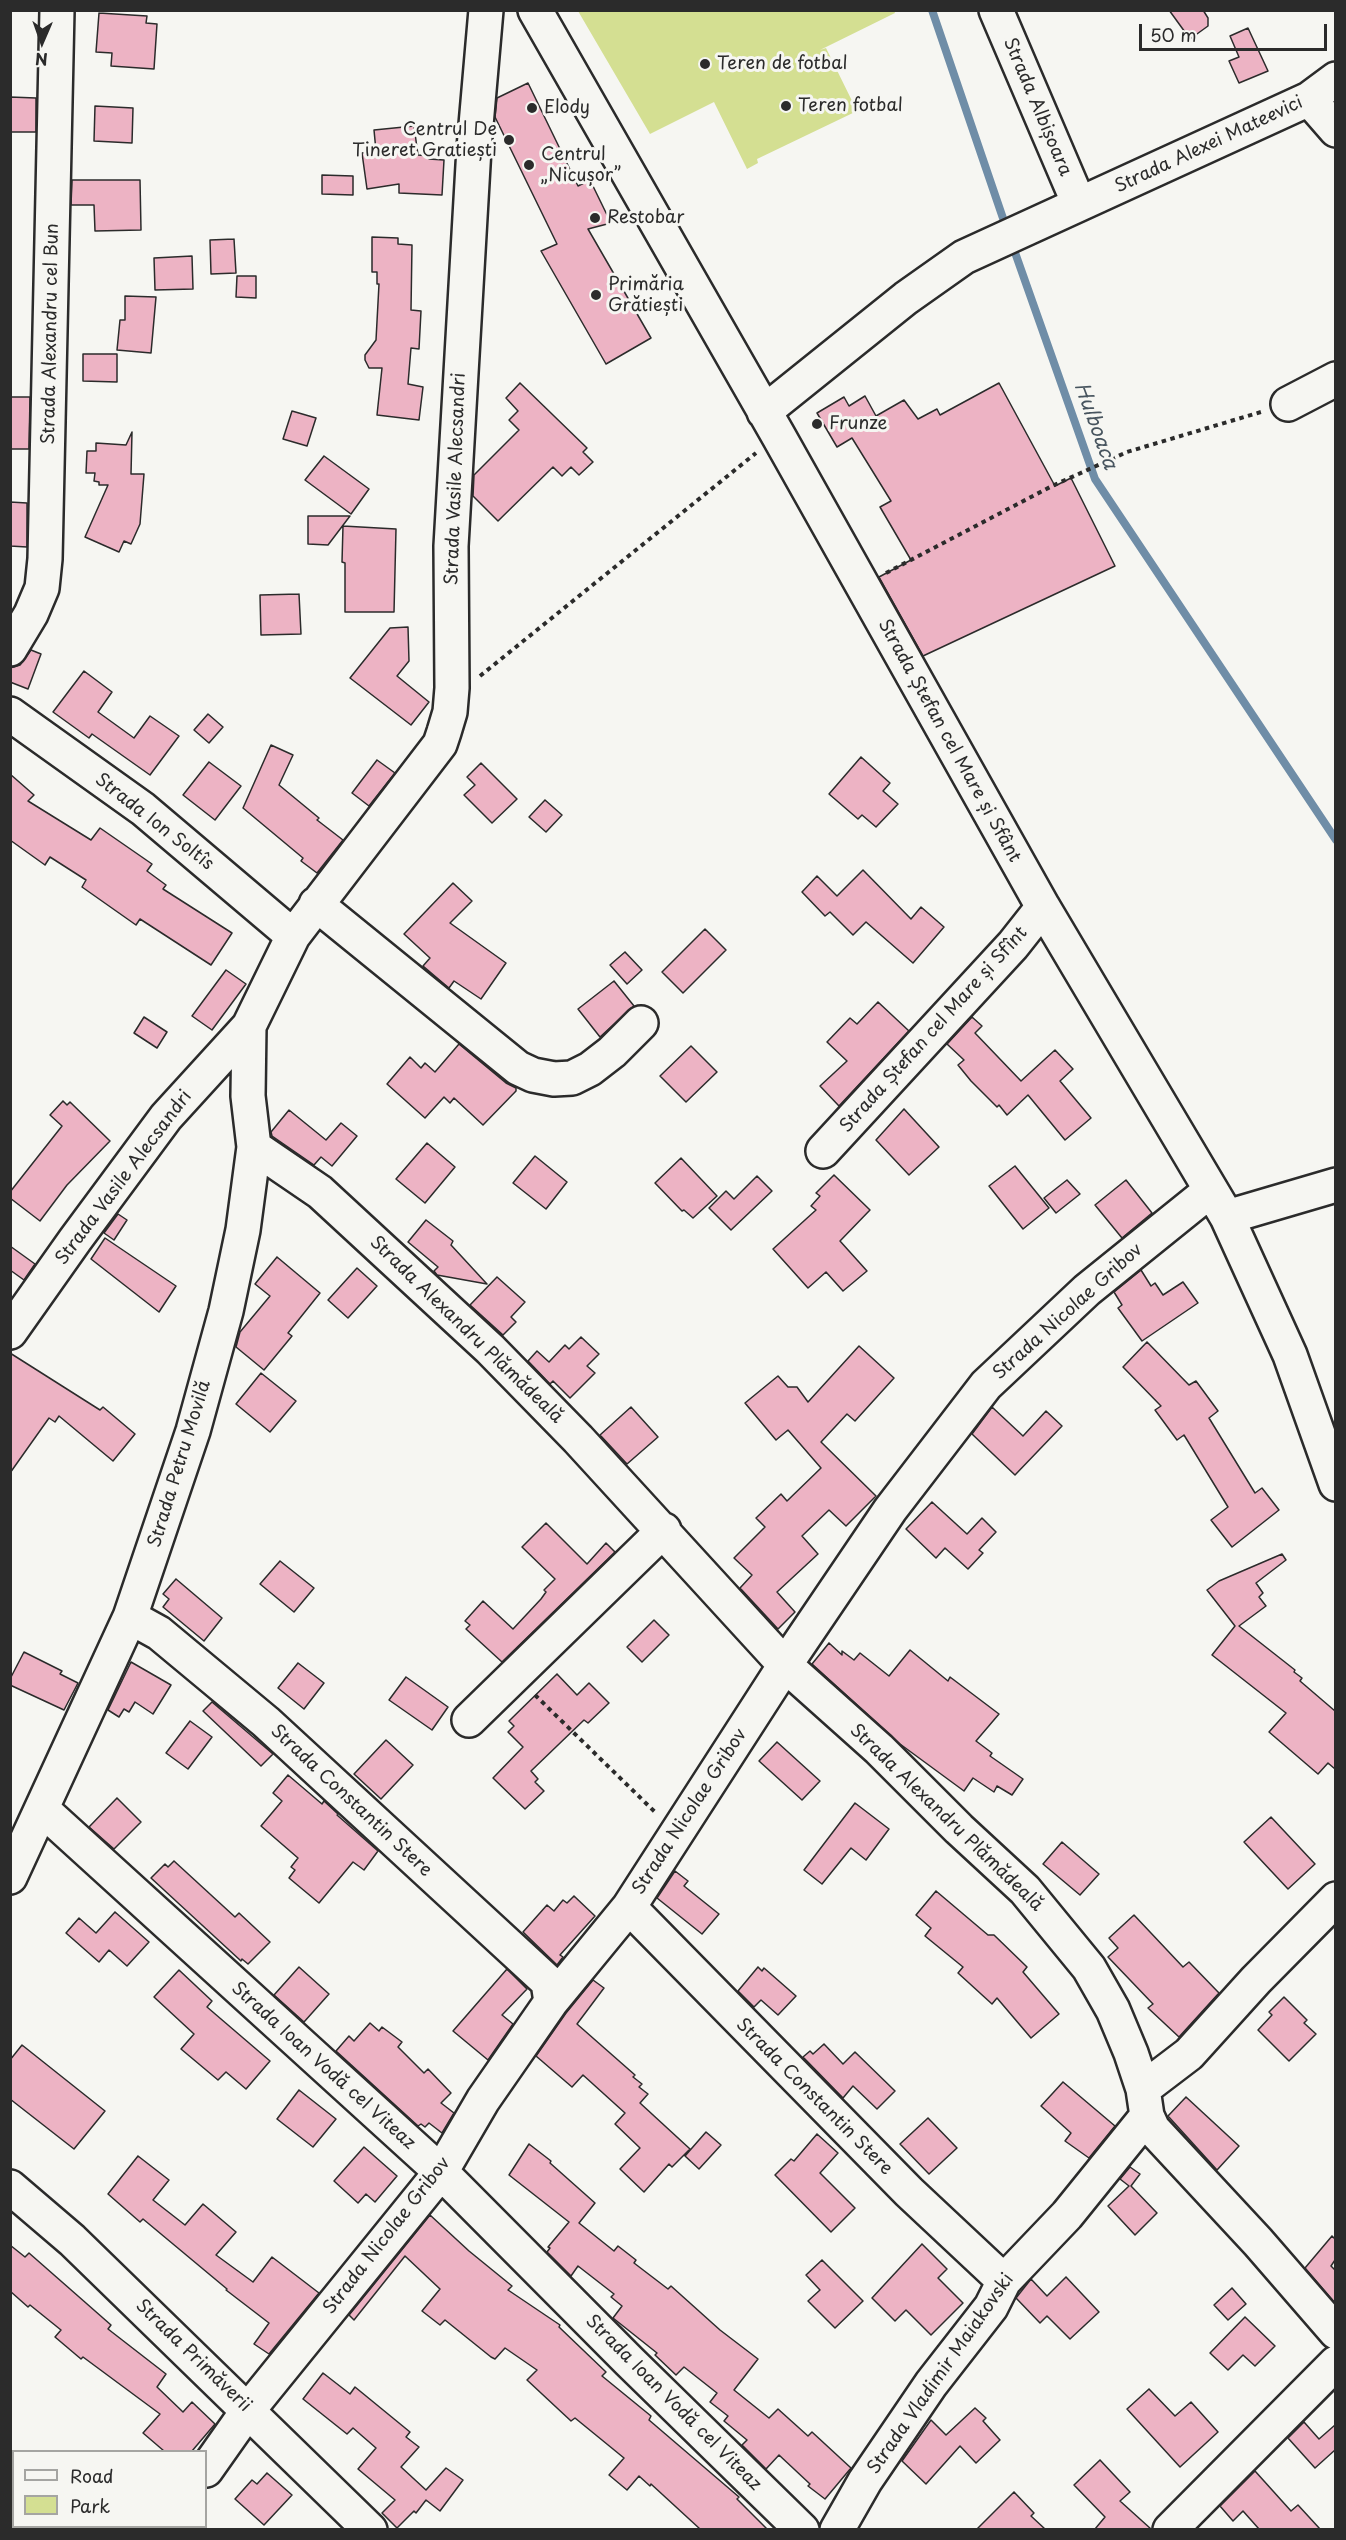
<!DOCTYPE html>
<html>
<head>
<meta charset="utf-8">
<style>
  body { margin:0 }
  #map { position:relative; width:1346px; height:2540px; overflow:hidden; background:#f6f6f2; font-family:"Playpen Sans",sans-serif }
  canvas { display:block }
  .frame { position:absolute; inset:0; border:12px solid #2b2b2b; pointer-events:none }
  .legend { position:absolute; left:12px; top:2450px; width:195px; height:78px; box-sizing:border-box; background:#f6f6f2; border:2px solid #a5a5a2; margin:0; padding:8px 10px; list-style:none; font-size:18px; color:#2b2b2b }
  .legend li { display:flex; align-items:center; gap:12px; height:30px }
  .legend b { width:30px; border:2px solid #a5a5a2 }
  .north { position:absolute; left:12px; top:12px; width:60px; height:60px; -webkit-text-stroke:4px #f6f6f2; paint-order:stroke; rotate:182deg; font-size:16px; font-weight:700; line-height:24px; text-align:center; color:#2b2b2b }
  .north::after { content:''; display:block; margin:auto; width:21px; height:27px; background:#2b2b2b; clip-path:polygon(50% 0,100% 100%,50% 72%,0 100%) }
  .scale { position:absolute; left:1139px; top:24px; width:188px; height:27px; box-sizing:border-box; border:3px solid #2b2b2b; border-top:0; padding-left:8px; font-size:18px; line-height:21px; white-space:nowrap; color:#2b2b2b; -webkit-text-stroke:4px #f6f6f2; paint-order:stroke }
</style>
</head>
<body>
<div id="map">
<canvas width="1346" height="2540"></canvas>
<div class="frame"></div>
<ul class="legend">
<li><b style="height:8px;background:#f6f6f2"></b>Road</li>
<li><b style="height:16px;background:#d4df92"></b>Park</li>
</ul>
<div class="north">N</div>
<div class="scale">50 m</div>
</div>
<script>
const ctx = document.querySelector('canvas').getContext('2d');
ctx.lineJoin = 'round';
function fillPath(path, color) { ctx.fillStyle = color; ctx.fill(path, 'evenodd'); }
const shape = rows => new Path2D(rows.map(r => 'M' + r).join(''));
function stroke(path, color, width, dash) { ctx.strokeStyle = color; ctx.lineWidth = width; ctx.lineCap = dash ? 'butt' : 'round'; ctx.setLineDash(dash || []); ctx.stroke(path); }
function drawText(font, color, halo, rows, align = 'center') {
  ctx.font = font + ' "Playpen Sans",sans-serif'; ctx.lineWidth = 6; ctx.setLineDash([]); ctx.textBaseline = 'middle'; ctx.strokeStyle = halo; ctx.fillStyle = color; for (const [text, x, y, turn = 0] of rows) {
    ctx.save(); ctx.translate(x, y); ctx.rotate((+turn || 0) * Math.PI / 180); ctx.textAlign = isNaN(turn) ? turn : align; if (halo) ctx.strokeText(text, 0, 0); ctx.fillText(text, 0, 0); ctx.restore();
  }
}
fillPath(shape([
  [894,10,895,13,820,50,826,48,857,111,757,159,758,163,747,169,714,102,650,134,578,11]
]), '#d4df92');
stroke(shape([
  [932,10,1007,230],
  [1012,244,1095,479,1336,840]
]), '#6f8da7', 8);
const building = shape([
  [1169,10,1203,10,1208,18,1208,26,1190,39,1169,10],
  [99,13,147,16,146,23,157,24,154,69,111,66,112,53,96,52,99,13],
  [1248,28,1268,71,1239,83,1229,61,1239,57,1230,36,1248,28],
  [528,83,578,186,590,180,611,223,588,229,651,338,606,364,541,251,557,244,495,117,497,98,528,83],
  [10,97,36,98,36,132,10,132,10,97],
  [95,106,133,108,132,143,94,141,95,106],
  [414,126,418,155,429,156,429,159,444,160,442,195,399,193,399,184,367,189,362,153,376,151,374,130,414,126],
  [322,175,353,176,353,195,322,194,322,175],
  [72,180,140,180,141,230,95,231,94,205,71,205,72,180],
  [372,237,398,238,398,244,412,245,411,310,421,311,419,349,411,348,408,384,423,387,419,420,377,415,382,368,369,368,365,360,365,355,376,340,379,284,377,284,377,272,372,272,372,237],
  [234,239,236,273,211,274,210,240,234,239],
  [192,256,193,289,155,290,154,258,192,256],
  [237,276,256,276,256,298,236,297,237,276],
  [125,296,156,297,151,353,117,350,120,320,125,320,125,296],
  [83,354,117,354,117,382,83,381,83,354],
  [520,383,587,448,583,452,593,462,579,475,571,467,562,476,553,467,498,521,473,496,474,475,519,430,509,420,518,411,506,398,520,383],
  [999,383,1055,486,1071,478,1115,566,923,656,879,577,911,560,880,507,891,501,852,438,837,447,817,413,844,397,849,406,865,396,876,416,904,400,918,419,937,409,940,415,999,383],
  [10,397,30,397,29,449,10,449,10,397],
  [292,411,316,418,307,446,283,439,292,411],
  [132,432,131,474,144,474,140,524,131,544,124,541,119,552,85,537,108,485,99,485,99,482,94,481,95,473,86,473,87,451,96,451,96,443,126,445,132,432],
  [324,456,369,489,351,514,305,480,324,456],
  [10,502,27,503,27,547,10,546,10,502],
  [308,516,350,516,328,545,308,544,308,516],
  [343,526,396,529,394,612,345,612,345,563,342,562,343,526],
  [299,594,301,634,261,635,260,595,299,594],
  [408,627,409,661,397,676,429,702,411,725,350,678,390,628,408,627],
  [31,650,41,654,28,689,10,682,10,668,20,665,31,650],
  [84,671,112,692,98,712,134,738,150,716,179,736,150,775,92,734,89,738,53,712,84,671],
  [208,714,223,727,209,743,194,730,208,714],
  [271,745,293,755,279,785,319,818,317,820,343,840,317,873,301,861,303,858,243,808,271,745],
  [861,757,890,783,883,791,898,804,876,827,862,815,858,819,829,794,861,757],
  [377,760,395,773,369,806,352,793,377,760],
  [209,762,241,786,215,820,183,795,209,762],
  [481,763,517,799,492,823,464,795,475,785,467,777,481,763],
  [10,774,34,795,28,801,91,840,100,828,152,864,147,871,166,885,163,889,232,933,211,965,140,919,136,925,82,887,86,880,50,857,45,865,10,840,10,774],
  [545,800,562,815,546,832,529,817,545,800],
  [863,870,911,919,921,907,944,927,913,963,866,922,853,935,830,912,825,916,802,892,817,876,837,896,863,870],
  [453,883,472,901,450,923,506,963,481,999,454,981,449,988,443,983,423,966,430,958,404,934,453,883],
  [705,929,726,950,683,993,662,972,705,929],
  [625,952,642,970,627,984,610,965,625,952],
  [226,970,246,984,212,1030,192,1016,226,970],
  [614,981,634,1006,600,1037,578,1009,614,981],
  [878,1002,909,1031,839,1106,820,1086,847,1061,827,1042,850,1018,857,1024,878,1002],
  [144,1017,167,1032,157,1048,134,1033,144,1017],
  [972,1017,982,1026,975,1033,1021,1081,1055,1050,1073,1069,1060,1081,1091,1118,1065,1140,1028,1095,1007,1115,999,1105,997,1107,971,1081,958,1065,964,1060,947,1044,972,1017],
  [459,1044,506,1083,516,1088,516,1091,483,1125,454,1098,450,1103,444,1097,425,1118,387,1084,410,1057,421,1068,425,1063,435,1072,459,1044],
  [691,1046,717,1072,686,1102,660,1076,691,1046],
  [63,1101,67,1105,70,1102,110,1141,67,1185,40,1221,10,1198,10,1192,62,1126,50,1115,63,1101],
  [904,1109,939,1147,909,1175,876,1140,904,1109],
  [289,1110,326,1140,341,1123,357,1136,332,1166,321,1157,314,1165,272,1136,271,1132,289,1110],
  [427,1143,455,1167,425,1203,396,1179,427,1143],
  [535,1156,567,1182,546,1209,513,1183,535,1156],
  [681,1158,717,1196,693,1218,684,1210,682,1211,655,1183,681,1158],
  [1015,1166,1049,1208,1023,1229,989,1186,1015,1166],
  [834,1175,870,1210,840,1241,867,1271,843,1291,826,1272,808,1288,773,1249,816,1210,811,1206,820,1196,816,1193,834,1175],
  [757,1176,772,1191,731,1230,709,1208,726,1191,734,1199,757,1176],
  [1067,1180,1080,1194,1056,1213,1044,1198,1067,1180],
  [1126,1180,1152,1213,1122,1238,1095,1205,1126,1180],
  [118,1214,127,1220,114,1240,104,1233,118,1214],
  [426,1220,453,1241,451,1245,487,1284,437,1275,434,1271,438,1267,408,1242,426,1220],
  [105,1238,176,1286,159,1312,91,1259,105,1238],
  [10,1246,35,1264,24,1280,10,1270,10,1246],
  [277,1257,320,1293,288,1333,292,1336,264,1370,236,1347,240,1332,270,1296,255,1284,277,1257],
  [357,1268,377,1286,348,1318,328,1300,357,1268],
  [1141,1270,1151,1286,1155,1283,1163,1295,1183,1282,1198,1303,1142,1341,1118,1308,1122,1305,1114,1292,1141,1270],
  [497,1277,525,1302,511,1317,516,1322,503,1335,470,1305,497,1277],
  [581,1337,599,1354,587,1366,595,1373,570,1398,553,1381,550,1384,528,1361,537,1351,549,1362,565,1345,569,1349,581,1337],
  [1147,1342,1189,1385,1196,1381,1218,1411,1209,1418,1255,1493,1262,1488,1279,1510,1232,1547,1211,1520,1228,1507,1184,1435,1177,1440,1155,1410,1161,1406,1123,1367,1147,1342],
  [859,1346,894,1378,855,1421,847,1414,821,1442,876,1496,846,1526,829,1510,802,1536,818,1554,777,1592,795,1612,778,1629,740,1588,752,1575,734,1558,765,1527,756,1518,781,1494,787,1501,821,1468,788,1430,776,1440,745,1403,778,1376,788,1387,797,1387,808,1402,859,1346],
  [10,1353,100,1410,103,1407,135,1434,113,1461,59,1416,55,1422,49,1418,10,1473,10,1353],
  [261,1373,296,1401,270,1432,236,1404,261,1373],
  [631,1407,658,1437,627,1464,600,1435,631,1407],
  [992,1407,1023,1436,1046,1411,1062,1426,1015,1475,972,1434,992,1407],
  [932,1502,967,1534,982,1518,996,1532,979,1550,983,1553,968,1569,945,1548,936,1558,906,1529,932,1502],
  [546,1523,587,1564,606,1543,615,1552,502,1662,466,1629,470,1625,465,1621,483,1601,513,1629,541,1599,546,1592,544,1590,555,1579,522,1547,546,1523],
  [1282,1554,1286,1560,1256,1583,1263,1593,1259,1597,1266,1606,1239,1626,1295,1670,1294,1672,1302,1678,1300,1681,1335,1711,1335,1769,1328,1763,1318,1774,1269,1732,1286,1713,1212,1655,1235,1626,1207,1590,1219,1581,1282,1554],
  [280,1561,314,1588,294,1612,260,1584,280,1561],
  [176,1579,222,1618,204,1641,163,1607,169,1599,163,1594,176,1579],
  [654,1620,669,1635,642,1662,627,1647,654,1620],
  [829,1643,842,1655,842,1651,854,1660,860,1653,889,1676,910,1650,948,1681,950,1677,999,1714,976,1741,992,1753,990,1756,1023,1779,1012,1795,997,1786,994,1792,973,1778,964,1791,900,1744,812,1664,829,1643],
  [24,1652,62,1671,60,1674,78,1683,64,1710,10,1685,10,1679,24,1652],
  [131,1662,171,1685,153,1714,135,1702,129,1712,124,1709,119,1717,108,1710,131,1662],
  [298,1663,324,1683,304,1709,278,1688,298,1663],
  [557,1674,577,1695,589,1683,609,1703,588,1723,584,1720,531,1771,538,1779,535,1782,544,1791,525,1809,493,1778,523,1747,508,1732,514,1726,509,1721,557,1674],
  [406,1677,448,1707,432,1730,389,1700,406,1677],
  [212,1702,273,1754,261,1766,203,1711,212,1702],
  [190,1721,212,1737,188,1769,166,1753,190,1721],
  [386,1740,413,1765,381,1799,354,1774,386,1740],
  [777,1742,820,1781,802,1800,759,1761,777,1742],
  [288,1775,322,1804,324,1801,338,1814,337,1815,378,1851,364,1870,353,1862,319,1903,289,1878,295,1870,291,1867,298,1858,261,1826,282,1801,273,1793,288,1775],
  [117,1798,141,1822,114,1849,89,1827,117,1798],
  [855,1803,889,1829,866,1860,851,1848,822,1884,804,1870,855,1803],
  [1271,1817,1315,1864,1288,1889,1244,1842,1271,1817],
  [1062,1842,1099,1874,1080,1895,1043,1864,1062,1842],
  [174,1861,235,1917,239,1913,270,1942,248,1964,242,1959,241,1961,151,1878,165,1864,168,1867,174,1861],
  [675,1871,688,1881,684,1886,719,1914,702,1934,657,1898,675,1871],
  [936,1891,988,1935,994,1935,1027,1967,1023,1972,1059,2014,1031,2038,997,1998,992,2004,958,1973,963,1967,925,1936,931,1928,916,1915,936,1891],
  [574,1896,595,1916,560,1955,563,1957,557,1965,523,1932,547,1905,554,1911,563,1900,567,1903,574,1896],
  [115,1912,149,1942,127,1966,109,1950,99,1962,66,1933,79,1918,96,1933,115,1912],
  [1134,1915,1183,1967,1189,1962,1219,1993,1179,2037,1148,2008,1153,2004,1108,1957,1118,1948,1109,1938,1134,1915],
  [299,1967,329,1994,304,2022,274,1995,299,1967],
  [758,1967,762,1971,764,1968,796,1996,778,2015,761,2000,754,2007,738,1991,758,1967],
  [507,1969,527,1989,502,2015,513,2024,488,2060,453,2031,507,1969],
  [179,1970,212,2001,207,2007,270,2061,246,2089,226,2072,218,2080,181,2049,194,2034,154,1997,179,1970],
  [593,1980,604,1988,577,2024,635,2075,633,2077,642,2084,639,2087,648,2094,640,2103,690,2149,672,2167,669,2164,644,2192,620,2169,640,2148,615,2124,625,2113,583,2075,572,2087,536,2056,566,2013,593,1980],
  [1284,1997,1307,2020,1304,2023,1316,2034,1289,2061,1258,2030,1272,2015,1269,2012,1284,1997],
  [370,2023,379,2031,382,2027,402,2042,398,2047,424,2073,428,2069,451,2093,441,2103,454,2113,442,2133,429,2123,425,2127,421,2124,418,2126,336,2051,349,2036,354,2041,370,2023],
  [824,2044,843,2064,855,2052,895,2091,877,2109,853,2086,843,2098,803,2057,810,2051,813,2054,824,2044],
  [22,2045,105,2111,74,2149,10,2099,10,2060,22,2045],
  [1063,2082,1115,2126,1089,2158,1065,2141,1071,2133,1041,2106,1063,2082],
  [299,2090,336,2119,313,2147,277,2119,299,2090],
  [1186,2097,1239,2146,1217,2170,1168,2116,1186,2097],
  [928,2118,957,2148,929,2174,900,2144,928,2118],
  [706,2132,721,2145,699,2169,685,2156,706,2132],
  [817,2134,838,2153,820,2173,855,2208,831,2232,775,2175,791,2159,794,2161,817,2134],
  [529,2144,551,2161,550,2163,595,2203,579,2223,614,2251,618,2246,636,2260,634,2263,668,2289,671,2286,720,2330,758,2359,734,2390,769,2418,778,2409,808,2436,812,2432,851,2468,825,2499,808,2486,810,2484,779,2455,766,2469,742,2445,747,2440,724,2421,728,2416,710,2402,717,2393,684,2367,676,2375,655,2355,657,2353,613,2318,622,2306,611,2297,614,2294,578,2266,571,2276,547,2252,550,2248,548,2247,569,2222,509,2175,529,2144],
  [364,2147,397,2176,375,2202,366,2194,358,2203,334,2181,364,2147],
  [138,2156,169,2180,153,2200,185,2225,203,2204,236,2232,216,2255,253,2282,272,2257,319,2293,269,2354,254,2344,269,2323,226,2290,227,2289,143,2219,140,2222,108,2194,138,2156],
  [1130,2167,1140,2174,1131,2186,1157,2213,1135,2235,1108,2206,1129,2186,1120,2179,1130,2167],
  [430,2215,469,2251,512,2286,508,2290,560,2325,559,2327,606,2372,602,2376,651,2416,649,2420,739,2497,737,2499,767,2529,700,2529,651,2484,650,2486,639,2476,627,2490,609,2475,624,2458,575,2418,571,2421,527,2380,537,2370,505,2348,495,2359,491,2357,445,2320,440,2325,422,2311,440,2289,405,2256,354,2320,349,2315,430,2215],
  [1332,2236,1335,2239,1335,2260,1331,2266,1335,2270,1335,2303,1305,2268,1332,2236],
  [922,2244,947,2269,938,2278,963,2303,931,2335,906,2310,895,2321,872,2298,922,2244],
  [10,2245,25,2257,29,2253,111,2325,108,2329,166,2374,157,2387,183,2412,192,2402,215,2424,192,2451,164,2451,143,2433,160,2414,83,2357,81,2359,55,2337,61,2330,30,2305,28,2307,10,2291,10,2245],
  [822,2260,863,2301,835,2328,808,2301,820,2290,806,2275,822,2260],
  [1066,2277,1099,2312,1070,2339,1047,2316,1040,2323,1016,2298,1031,2279,1047,2296,1066,2277],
  [1232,2288,1246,2304,1228,2320,1214,2305,1232,2288],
  [1245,2317,1275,2346,1255,2366,1243,2355,1228,2370,1210,2353,1245,2317],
  [323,2373,350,2394,355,2387,410,2432,406,2437,419,2447,401,2467,426,2490,446,2468,463,2480,440,2511,426,2500,416,2513,414,2511,397,2528,382,2513,395,2500,358,2469,376,2448,353,2428,347,2434,303,2399,323,2373],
  [1149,2389,1175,2416,1191,2402,1218,2432,1180,2467,1127,2409,1149,2389],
  [975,2408,986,2418,983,2421,1000,2440,976,2463,960,2446,926,2484,902,2461,931,2420,946,2435,975,2408],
  [1304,2422,1319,2439,1335,2425,1335,2450,1315,2468,1288,2438,1304,2422],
  [1100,2460,1130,2492,1120,2501,1151,2529,1095,2529,1105,2517,1074,2485,1100,2460],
  [1255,2471,1291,2511,1298,2505,1320,2529,1259,2529,1243,2511,1233,2521,1220,2506,1255,2471],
  [267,2473,292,2495,264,2525,235,2499,252,2480,257,2484,267,2473],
  [1014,2492,1034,2513,1031,2516,1045,2529,977,2529,1014,2492]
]);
fillPath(building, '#edb3c4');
stroke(building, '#2b2b2b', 1.5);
const minor = shape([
  [535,10,778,435,1043,907,1227,1217,1290,1355,1336,1484],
  [996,10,1079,204],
  [1309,99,1336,130],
  [1288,404,1336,379],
  [764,412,906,298,964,257,1309,99,1336,79],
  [10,649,31,614,42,588,45,559,57,10],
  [10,714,143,809,293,936],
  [316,904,518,1068,533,1075,554,1079,572,1078,590,1069,612,1052,641,1023],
  [254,1147,320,1192,490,1349,578,1439,785,1665,879,1749,959,1829,1025,1890,1089,1968,1113,2010,1131,2053,1143,2089,1147,2116,1153,2129,1258,2242,1336,2332],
  [823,1151,1013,945,1043,907],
  [1227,1217,1336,1185],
  [10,1332,75,1240,166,1117,249,1026,293,936,440,744,444,732,450,712,452,688,451,546,474,148,486,10],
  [130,1617,159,1633,266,1722,548,1982,551,2002],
  [469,1720,664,1530],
  [43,1810,441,2172,629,2361,802,2530],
  [10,1877,130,1617,193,1431,226,1311,243,1230,254,1147,248,1096,249,1026],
  [629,1907,909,2192,1004,2281],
  [1143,2089,1189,2054,1256,1980,1336,1899],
  [10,2187,72,2240,370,2530],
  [206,2470,249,2409,441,2172,483,2100,551,2002,629,1907,785,1665,890,1510,986,1385,1087,1290,1211,1190],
  [10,2524,16,2530],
  [163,2530,165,2526],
  [837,2530,865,2481,931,2384,991,2307,1004,2281,1067,2215,1147,2116],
  [1170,2530,1336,2363]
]);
stroke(minor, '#2b2b2b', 38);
stroke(shape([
  [886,573,1052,486,1127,452,1261,412],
  [480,676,756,453],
  [535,1695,656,1813]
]), '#2b2b2b', 4, [4.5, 4.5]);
stroke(minor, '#f6f6f2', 33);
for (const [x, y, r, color] of [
  [705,64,6,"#2b2b2b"],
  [786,106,6,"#2b2b2b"],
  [532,108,6,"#2b2b2b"],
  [509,140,6,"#2b2b2b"],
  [529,165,6,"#2b2b2b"],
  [595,218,6,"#2b2b2b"],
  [596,295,6,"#2b2b2b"],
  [817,424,6,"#2b2b2b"]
]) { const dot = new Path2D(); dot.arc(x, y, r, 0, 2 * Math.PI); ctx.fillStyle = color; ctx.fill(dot); stroke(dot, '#f6f6f2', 2); }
drawText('18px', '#2b2b2b', '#f6f6f2', [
  ["Teren de fotbal",717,64],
  ["Teren fotbal",798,106],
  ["Elody",544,108],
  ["Centrul De",497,130,"right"],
  ["Tineret Gratiești",497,151,"right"],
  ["Centrul",541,155],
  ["„Nicușor”",541,176],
  ["Restobar",607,218],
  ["Primăria",608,285],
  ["Grătiești",608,306],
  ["Frunze",829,424]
], 'left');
drawText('18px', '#2b2b2b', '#f6f6f2', [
  ["Strada Albișoara",1037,107,67],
  ["Strada Alexei Mateevici",1209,145,-25],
  ["Strada Alexandru cel Bun",51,334,-89],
  ["Strada Vasile Alecsandri",456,479,-88],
  ["Strada Ștefan cel Mare și Sfânt",949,741,61],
  ["Strada Ion Soltîs",154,822,38],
  ["Strada Ștefan cel Mare și Sfînt",934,1030,-48],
  ["Strada Vasile Alecsandri",124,1178,-53],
  ["Strada Nicolae Gribov",1068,1312,-42],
  ["Strada Alexandru Plămădeală",466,1330,44],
  ["Strada Petru Movilă",180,1464,-73],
  ["Strada Constantin Stere",351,1801,43],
  ["Strada Nicolae Gribov",690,1812,-57],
  ["Strada Alexandru Plămădeală",946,1818,44],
  ["Strada Ioan Vodă cel Viteaz",323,2066,42],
  ["Strada Constantin Stere",814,2097,45],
  ["Strada Nicolae Gribov",387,2236,-52],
  ["Strada Primăverii",193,2356,44],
  ["Strada Vladimir Maiakovski",941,2374,-55],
  ["Strada Ioan Vodă cel Viteaz",673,2403,45]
]);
drawText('italic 20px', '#47545e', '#f6f6f2', [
  ["Hulboaca",1095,426,70]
]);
</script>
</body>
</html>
